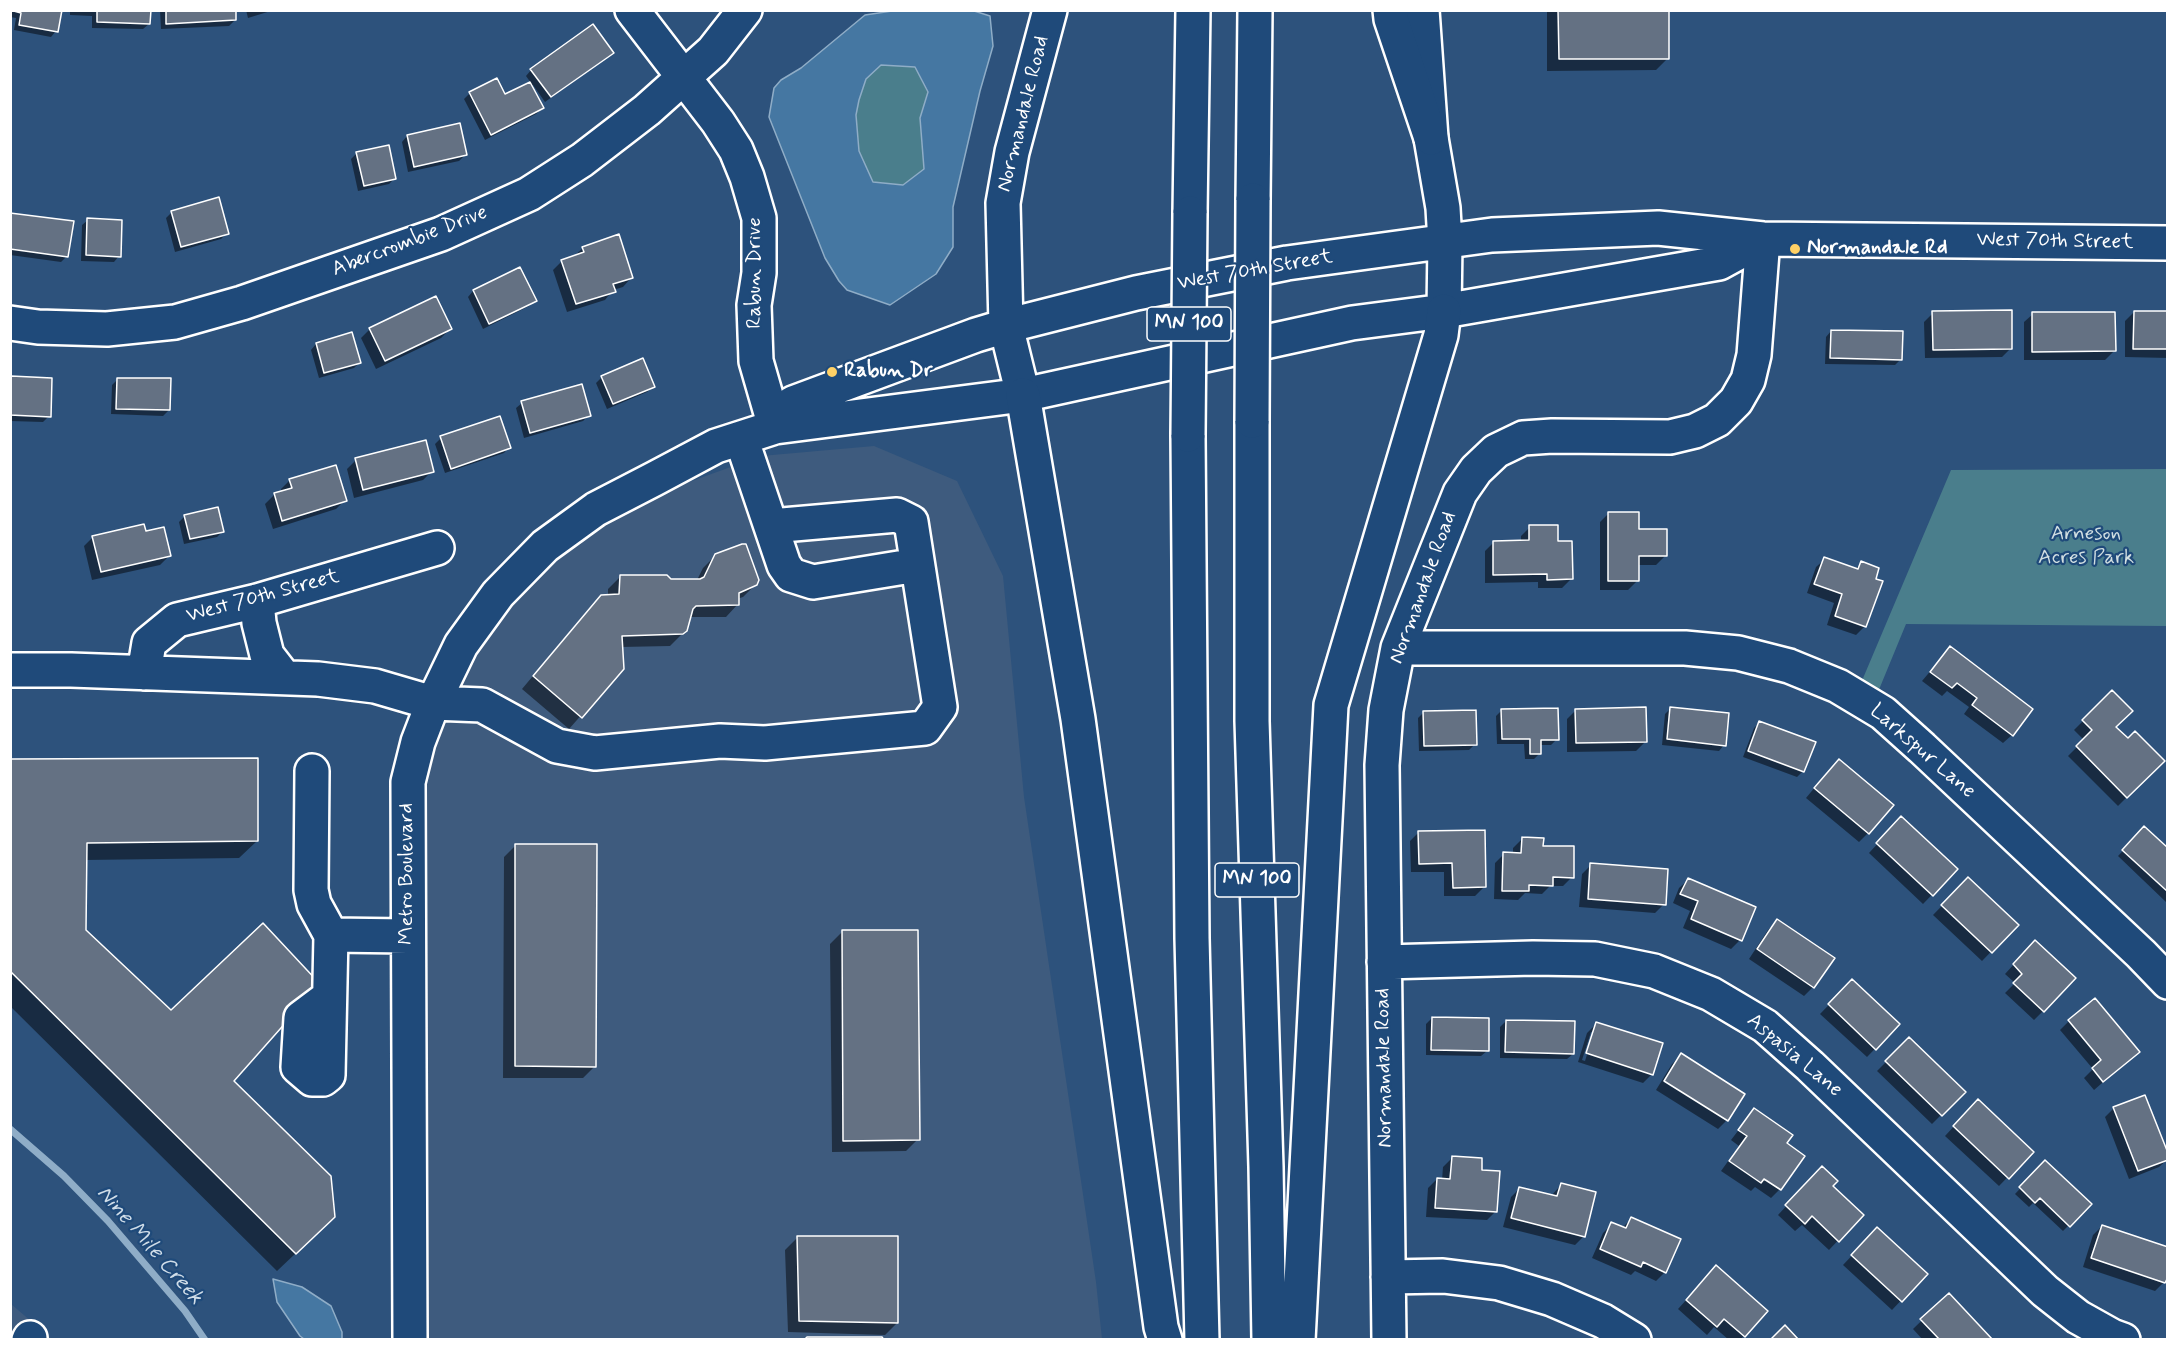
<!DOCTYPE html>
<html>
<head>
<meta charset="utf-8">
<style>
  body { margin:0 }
  #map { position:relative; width:2178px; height:1350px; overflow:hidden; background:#2d527c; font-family:Mynerve,sans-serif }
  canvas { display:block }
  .frame { position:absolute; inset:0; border:12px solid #fff; pointer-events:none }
</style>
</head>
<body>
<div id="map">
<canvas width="2178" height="1350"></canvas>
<div class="frame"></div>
</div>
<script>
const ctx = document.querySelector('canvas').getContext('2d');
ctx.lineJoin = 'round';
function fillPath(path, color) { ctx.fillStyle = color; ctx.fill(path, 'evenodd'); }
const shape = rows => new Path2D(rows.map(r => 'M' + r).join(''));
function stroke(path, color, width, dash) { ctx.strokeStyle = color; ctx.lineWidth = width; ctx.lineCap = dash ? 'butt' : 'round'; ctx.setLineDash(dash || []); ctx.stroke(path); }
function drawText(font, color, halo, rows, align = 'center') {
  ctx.font = font + ' Mynerve,sans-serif'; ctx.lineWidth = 4.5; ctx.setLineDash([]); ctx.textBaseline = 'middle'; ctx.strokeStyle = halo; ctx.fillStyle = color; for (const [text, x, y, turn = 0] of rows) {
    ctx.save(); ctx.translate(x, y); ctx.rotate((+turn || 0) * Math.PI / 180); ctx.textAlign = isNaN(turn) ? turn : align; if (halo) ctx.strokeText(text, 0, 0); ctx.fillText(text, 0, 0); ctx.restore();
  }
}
fillPath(shape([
  [874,446,957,481,1003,576,1024,797,1096,1282,1102,1339,417,1340,408,835,460,645,548,553,648,497,761,456],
  [11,1304,52,1339,11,1339]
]), '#3e5b7e');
fillPath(shape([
  [881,65,915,67,928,93,920,118,924,169,903,185,873,182,859,151,856,115,859,100,866,79],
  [2167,469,2167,626,1906,624,1878,692,1861,683,1951,470]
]), '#4a7e8c');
const water = shape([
  [971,10,990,16,993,46,980,91,953,207,953,247,936,274,890,305,847,290,839,281,825,258,769,117,774,88,781,80,801,68,865,15,892,11,971,10],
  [881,65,915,67,928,92,920,118,924,169,903,185,873,182,859,151,856,115,859,100,866,79,881,65],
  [273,1279,302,1287,331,1306,342,1332,342,1339,304,1339,300,1336,277,1302,273,1279]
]);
fillPath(water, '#4577a2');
stroke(water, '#8fadc7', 1.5);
fillPath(shape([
  [10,10,60,10,56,31,51,37,14,30,16,18,10,17],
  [70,10,149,10,149,24,143,29,92,28,92,16,70,15],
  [160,10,234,10,235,20,229,26,161,29],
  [246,10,274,10,248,18],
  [1547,10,1668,10,1668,58,1656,70,1547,71],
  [606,58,545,102,533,85,531,86,542,108,536,114,485,140,464,99,470,93,496,80,505,96,531,83,526,76,531,70],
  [407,136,465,155,459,161,408,172,402,142],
  [357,153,395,178,389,184,358,191,351,159],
  [172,212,227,233,221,239,175,252,166,218],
  [10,214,67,256,61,262,10,255],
  [88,220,119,256,114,262,81,261,82,225],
  [583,248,631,278,623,287,613,290,605,300,567,312,553,270,562,261,573,257],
  [519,269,535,301,529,306,483,329,468,297,473,291],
  [2134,312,2168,313,2168,358,2125,357,2125,321],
  [1933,313,2011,348,2002,357,1925,358,1924,322],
  [2033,314,2114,351,2105,360,2024,360,2024,322],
  [370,329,450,329,441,338,376,369,361,338],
  [1831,331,1901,359,1895,365,1825,364,1826,337],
  [316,344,360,362,354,368,319,378,311,350],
  [602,377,653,387,647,392,607,409,596,383],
  [12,378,49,416,43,422,10,421],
  [118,379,169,410,163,416,111,414,112,385],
  [522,403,589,415,583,421,524,438,516,408],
  [441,438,509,447,504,453,445,473,435,444],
  [356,460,432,471,423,480,354,498,347,469],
  [290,480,345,500,336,509,273,529,265,504,274,495,282,492,281,489],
  [1609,513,1637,531,1665,556,1656,565,1637,565,1637,581,1628,590,1600,590,1600,522],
  [185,516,223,531,217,537,184,544,179,522],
  [1530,527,1556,543,1571,579,1562,588,1538,588,1538,582,1485,583,1485,551,1494,542,1521,541,1521,536],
  [145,533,169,556,160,565,92,580,84,546,93,537],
  [716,555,755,585,743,597,737,599,738,604,726,617,689,617,686,630,670,646,621,647,622,669,569,729,522,689,589,609,608,596,608,589,620,577,697,580,703,568],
  [1825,559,1855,570,1861,563,1865,626,1856,635,1827,625,1834,603,1807,593,1816,567],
  [1950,648,2012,735,2003,743,1964,714,1969,707,1947,691,1942,696,1922,681],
  [2112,692,2114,727,2128,740,2163,761,2118,806,2068,756,2084,740,2074,730],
  [1671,708,1724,745,1719,751,1662,745,1665,714],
  [1502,710,1557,739,1551,745,1540,745,1540,753,1534,759,1525,759,1524,744,1497,744,1496,716],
  [1576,710,1645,742,1636,751,1567,752,1567,719],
  [1424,712,1475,744,1469,750,1419,751,1418,718],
  [1759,723,1803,771,1797,777,1743,757,1754,728],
  [10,761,257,841,239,858,85,860,84,930,232,1081,315,1235,277,1271,10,1006],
  [1830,769,1868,833,1859,842,1806,798],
  [1893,827,1956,870,1923,904,1869,853],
  [2144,829,2168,850,2166,902,2118,856],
  [1419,832,1484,887,1475,896,1444,896,1444,872,1411,872,1410,841],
  [1522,839,1542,847,1572,877,1563,886,1550,886,1542,894,1525,893,1518,900,1494,899,1495,863,1504,854,1513,854,1513,848],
  [516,845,595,1066,583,1078,503,1078,504,857],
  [1591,865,1664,904,1655,913,1579,907,1582,874],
  [1968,879,2017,925,1982,961,1933,915],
  [1688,880,1740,940,1731,949,1683,928,1690,911,1673,903,1679,888],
  [1777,921,1813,987,1804,996,1749,959,1768,930],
  [842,932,918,1139,906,1151,832,1152,830,944],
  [2026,951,2043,1011,2034,1020,2005,993,2015,983,2005,974],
  [1852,981,1898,1025,1867,1057,1820,1014],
  [1432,1018,1487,1051,1481,1056,1426,1055,1426,1024],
  [1506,1021,1573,1054,1567,1059,1500,1058,1500,1027],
  [2069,1021,2138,1052,2094,1090,2084,1078,2093,1069,2060,1030],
  [1596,1024,1652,1074,1643,1083,1578,1062,1587,1033],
  [1591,1032,1594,1032,1585,1061,1582,1060],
  [1909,1039,1964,1092,1932,1124,1877,1071],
  [1681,1055,1743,1095,1727,1120,1718,1129,1656,1090,1672,1064],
  [2114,1108,2168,1159,2159,1167,2129,1179,2105,1117],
  [1754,1110,1785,1144,1780,1189,1771,1198,1755,1187,1751,1191,1721,1171,1739,1146,1731,1140],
  [1969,1110,2032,1152,1999,1186,1945,1136],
  [1452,1158,1480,1171,1496,1211,1487,1220,1426,1217,1428,1188,1437,1179,1442,1180,1443,1167],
  [2045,1162,2090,1204,2063,1231,2033,1203,2029,1207,2015,1194],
  [1813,1177,1831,1186,1862,1215,1829,1250,1802,1225,1795,1231,1778,1215],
  [1561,1185,1584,1236,1575,1245,1503,1227,1511,1197,1520,1188,1551,1196],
  [1631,1219,1665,1272,1656,1281,1635,1271,1631,1275,1592,1258,1603,1233,1612,1224,1622,1228],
  [2102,1226,2164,1282,2155,1291,2083,1267,2093,1235],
  [1877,1229,1926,1274,1892,1310,1843,1265],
  [797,1238,897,1323,885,1335,788,1332,785,1250],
  [1708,1276,1766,1311,1740,1340,1729,1340,1714,1327,1707,1335,1678,1309],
  [1948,1295,1991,1340,1923,1340,1913,1329]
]), '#0007');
stroke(shape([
  [10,1129,64,1176,108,1221,185,1311,205,1340]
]), '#8fadc7', 7);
const building = shape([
  [10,10,62,10,58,32,19,25,21,13,10,10],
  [92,10,151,10,150,24,97,22,97,11,92,10],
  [166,10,236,10,236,20,166,24,166,10],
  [1558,10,1669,10,1669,59,1559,59,1558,10],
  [593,24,614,53,551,97,530,69,593,24],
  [497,78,505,94,530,82,544,108,491,135,469,92,497,78],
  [460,123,467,155,414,167,407,135,460,123],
  [389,145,396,179,364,186,356,152,389,145],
  [219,197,229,234,181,247,171,211,219,197],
  [10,213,74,221,68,257,10,249,10,213],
  [87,218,122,220,121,257,86,255,87,218],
  [619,234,633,278,613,284,616,292,576,304,561,260,584,252,582,247,619,234],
  [520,267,537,301,489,324,473,290,520,267],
  [436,296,452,329,385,361,369,328,436,296],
  [2012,310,2012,349,1933,350,1932,311,2012,310],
  [2134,311,2168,311,2168,349,2133,349,2134,311],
  [2032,312,2115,312,2116,351,2032,352,2032,312],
  [1831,330,1903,331,1902,360,1830,358,1831,330],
  [352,332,361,363,324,373,316,343,352,332],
  [643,358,655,387,613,404,601,376,643,358],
  [11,376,52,378,51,417,10,415,11,376],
  [117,378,171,378,170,410,116,409,117,378],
  [582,384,591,416,530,433,521,401,582,384],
  [500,416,511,448,451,469,440,436,500,416],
  [426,440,434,472,363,490,355,458,426,440],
  [336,465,347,501,282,521,274,493,292,488,289,479,336,465],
  [218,507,224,532,190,539,184,515,218,507],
  [1608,512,1639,512,1639,529,1667,529,1667,556,1639,556,1639,581,1608,581,1608,512],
  [144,524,146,531,164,527,171,556,101,572,92,536,144,524],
  [1529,525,1558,525,1558,541,1572,541,1573,579,1547,580,1547,574,1493,575,1493,541,1529,540,1529,525],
  [742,544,746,544,759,580,757,585,739,593,739,605,696,606,693,609,687,631,683,634,622,636,624,669,582,718,533,676,601,595,619,594,620,575,667,575,671,579,700,579,704,577,715,554,742,544],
  [1824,557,1858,569,1861,561,1879,568,1876,579,1883,581,1866,627,1835,616,1842,594,1814,584,1824,557],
  [1950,646,2033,709,2013,736,1972,705,1977,698,1957,683,1952,688,1930,672,1950,646],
  [2112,690,2133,711,2116,727,2128,738,2135,731,2165,761,2127,798,2076,746,2092,730,2082,720,2112,690],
  [1646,707,1647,742,1576,743,1575,709,1646,707],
  [1670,707,1729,713,1726,746,1667,739,1670,707],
  [1558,708,1559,740,1541,740,1541,754,1530,754,1530,739,1502,739,1501,709,1558,708],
  [1476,710,1477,745,1424,746,1423,711,1476,710],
  [1759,721,1816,742,1804,772,1748,751,1759,721],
  [258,758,258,841,87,843,86,930,171,1010,263,923,320,984,234,1081,331,1176,335,1217,296,1254,10,971,10,759,258,758],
  [1839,759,1894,805,1869,834,1814,788,1839,759],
  [1901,816,1958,869,1933,896,1876,843,1901,816],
  [2144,826,2168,848,2168,892,2122,850,2144,826],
  [1485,830,1486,887,1453,888,1452,863,1419,864,1418,831,1485,830],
  [1522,837,1544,838,1543,846,1574,846,1574,878,1553,877,1553,886,1529,885,1529,891,1502,891,1503,852,1521,853,1522,837],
  [515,844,597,844,596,1067,515,1066,515,844],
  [1590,863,1668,869,1666,905,1588,899,1590,863],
  [1968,877,2019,925,1992,953,1941,905,1968,877],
  [1688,878,1756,907,1742,941,1691,919,1698,901,1680,894,1688,878],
  [1777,919,1835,958,1814,988,1757,949,1777,919],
  [842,930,918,930,920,1140,843,1141,842,930],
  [2035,940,2076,978,2044,1012,2013,983,2022,974,2013,964,2035,940],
  [1852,979,1900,1024,1876,1050,1828,1004,1852,979],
  [2095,998,2140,1052,2103,1082,2092,1068,2101,1060,2068,1020,2095,998],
  [1432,1017,1489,1018,1489,1051,1431,1050,1432,1017],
  [1506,1020,1575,1021,1574,1054,1505,1052,1506,1020],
  [1596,1022,1663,1043,1653,1075,1586,1053,1596,1022],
  [1909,1037,1966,1092,1942,1116,1885,1061,1909,1037],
  [1681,1053,1745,1094,1728,1121,1664,1081,1681,1053],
  [2145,1095,2168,1153,2168,1160,2138,1171,2113,1107,2145,1095],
  [1978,1099,2034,1152,2009,1179,1953,1126,1978,1099],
  [1754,1108,1793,1135,1787,1143,1805,1156,1781,1190,1764,1179,1761,1183,1729,1161,1747,1136,1738,1130,1754,1108],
  [1452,1156,1482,1158,1482,1170,1500,1171,1497,1212,1435,1208,1437,1178,1450,1179,1452,1156],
  [2045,1160,2092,1204,2070,1227,2040,1198,2035,1203,2019,1187,2045,1160],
  [1822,1166,1838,1181,1833,1186,1864,1215,1839,1242,1812,1216,1805,1224,1785,1205,1822,1166],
  [1561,1183,1596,1192,1585,1237,1511,1218,1519,1187,1557,1196,1561,1183],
  [1631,1217,1681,1239,1666,1273,1643,1262,1641,1267,1600,1249,1611,1222,1626,1228,1631,1217],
  [2102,1225,2168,1247,2168,1277,2165,1283,2091,1258,2102,1225],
  [1877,1227,1928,1274,1902,1302,1851,1255,1877,1227],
  [797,1236,898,1236,898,1323,799,1321,797,1236],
  [1716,1265,1768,1311,1745,1337,1724,1319,1717,1327,1686,1300,1716,1265],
  [1949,1293,1993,1340,1940,1340,1920,1319,1949,1293],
  [1785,1325,1799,1340,1770,1340,1785,1325],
  [807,1337,882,1337,884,1340,804,1340,807,1337]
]);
fillPath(building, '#647183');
stroke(building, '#fff', 1.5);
const minor = shape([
  [632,10,718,122,736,150,747,177,759,218,759,273,754,305,756,361,775,427],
  [1422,10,1431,138,1443,208,1445,243,1444,311],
  [10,323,38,327,107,329,175,322,242,303,441,234,529,194,582,160,647,110,713,51,745,10],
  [1023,395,1006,326,1003,203,1012,152,1050,10],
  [775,427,793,403,976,335,1006,326,1136,293,1287,263,1492,235,1658,228,1763,239,2168,243],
  [741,438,784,565,791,575,813,582,917,565],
  [257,601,259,623,267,655,284,677],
  [1398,648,1685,648,1738,653,1789,666,1838,686,1883,713,1922,748,2141,954,2168,982],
  [10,670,71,670,318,679,375,686,433,703,482,705,557,746,595,753,720,741,765,743,925,728,940,707,911,522,897,515,771,526],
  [144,673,149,643,177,620,257,601,437,548],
  [312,771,311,890,314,904,331,935],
  [1384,962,1533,958,1595,959,1654,971,1711,994,1765,1026,1810,1066,2045,1291,2078,1317,2112,1336,2123,1340],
  [329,997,301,1018,298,1067,312,1079,323,1079,328,1075,331,935,408,936],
  [1388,1277,1443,1276,1499,1283,1552,1299,1603,1321,1634,1340],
  [29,1340,30,1338],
  [410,1340,408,782,418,742,433,703,461,645,498,594,545,546,596,509,654,479,716,446,775,427,1023,395,1352,323,1444,311,1719,263,1763,239],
  [1389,1340,1382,765,1386,710,1398,648,1460,493,1476,470,1496,451,1523,438,1552,436,1670,437,1695,431,1717,420,1736,401,1748,380,1754,355,1763,239]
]);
const highway = shape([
  [1390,10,1391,19,1431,138],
  [1253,200,1255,10],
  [1190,213,1193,10],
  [1023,395,1078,719,1161,1327,1165,1340],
  [1252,421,1252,721,1266,1167,1269,1340],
  [1188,435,1192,938,1202,1340],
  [1298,1340,1331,705,1441,335,1444,311]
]);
stroke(minor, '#fff', 38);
stroke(highway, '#fff', 38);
stroke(minor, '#1f4a7a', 33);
stroke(highway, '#1f4a7a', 33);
const highwayBridge = shape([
  [1252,421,1253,200],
  [1188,435,1190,213]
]);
stroke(highwayBridge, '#fff', 38, []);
stroke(highwayBridge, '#1f4a7a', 33);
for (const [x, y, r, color] of [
  [1795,249,6,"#ffd166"],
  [832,372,6,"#ffd166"]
]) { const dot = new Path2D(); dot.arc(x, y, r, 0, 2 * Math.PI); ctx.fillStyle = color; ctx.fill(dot); stroke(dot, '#1f4a7a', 2); }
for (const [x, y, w] of [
  [1189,324,84],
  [1257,880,84]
]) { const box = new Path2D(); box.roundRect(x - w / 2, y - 17, w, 34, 4.5); ctx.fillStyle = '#1f4a7a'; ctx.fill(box); stroke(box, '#fff', 1.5); }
drawText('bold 20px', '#fff', null, [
  ["MN 100",1189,324],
  ["MN 100",1257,880]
]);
drawText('21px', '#fff', '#1f4a7a', [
  ["Normandale Road",1024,114,-76],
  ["Abercrombie Drive",410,242,-21],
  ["West 70th Street",2055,242,1],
  ["West 70th Street",1255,271,-10],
  ["Rabun Drive",756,273,-90],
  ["Normandale Road",1424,588,-70],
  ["West 70th Street",263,597,-15],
  ["Larkspur Lane",1922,752,41],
  ["Metro Boulevard",408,874,-90],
  ["Aspasia Lane",1794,1056,40],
  ["Normandale Road",1385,1068,-91]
]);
drawText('bold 21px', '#fff', '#1f4a7a', [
  ["Normandale Rd",1807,249],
  ["Rabun Dr",844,372]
], 'left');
drawText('21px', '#d2dfe2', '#1f4a7a', [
  ["Arneson",2086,535],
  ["Acres Park",2086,559]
]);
drawText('italic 22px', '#d0dde8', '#1f4a7a', [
  ["Nine Mile Creek",149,1246,49]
]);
</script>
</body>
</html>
